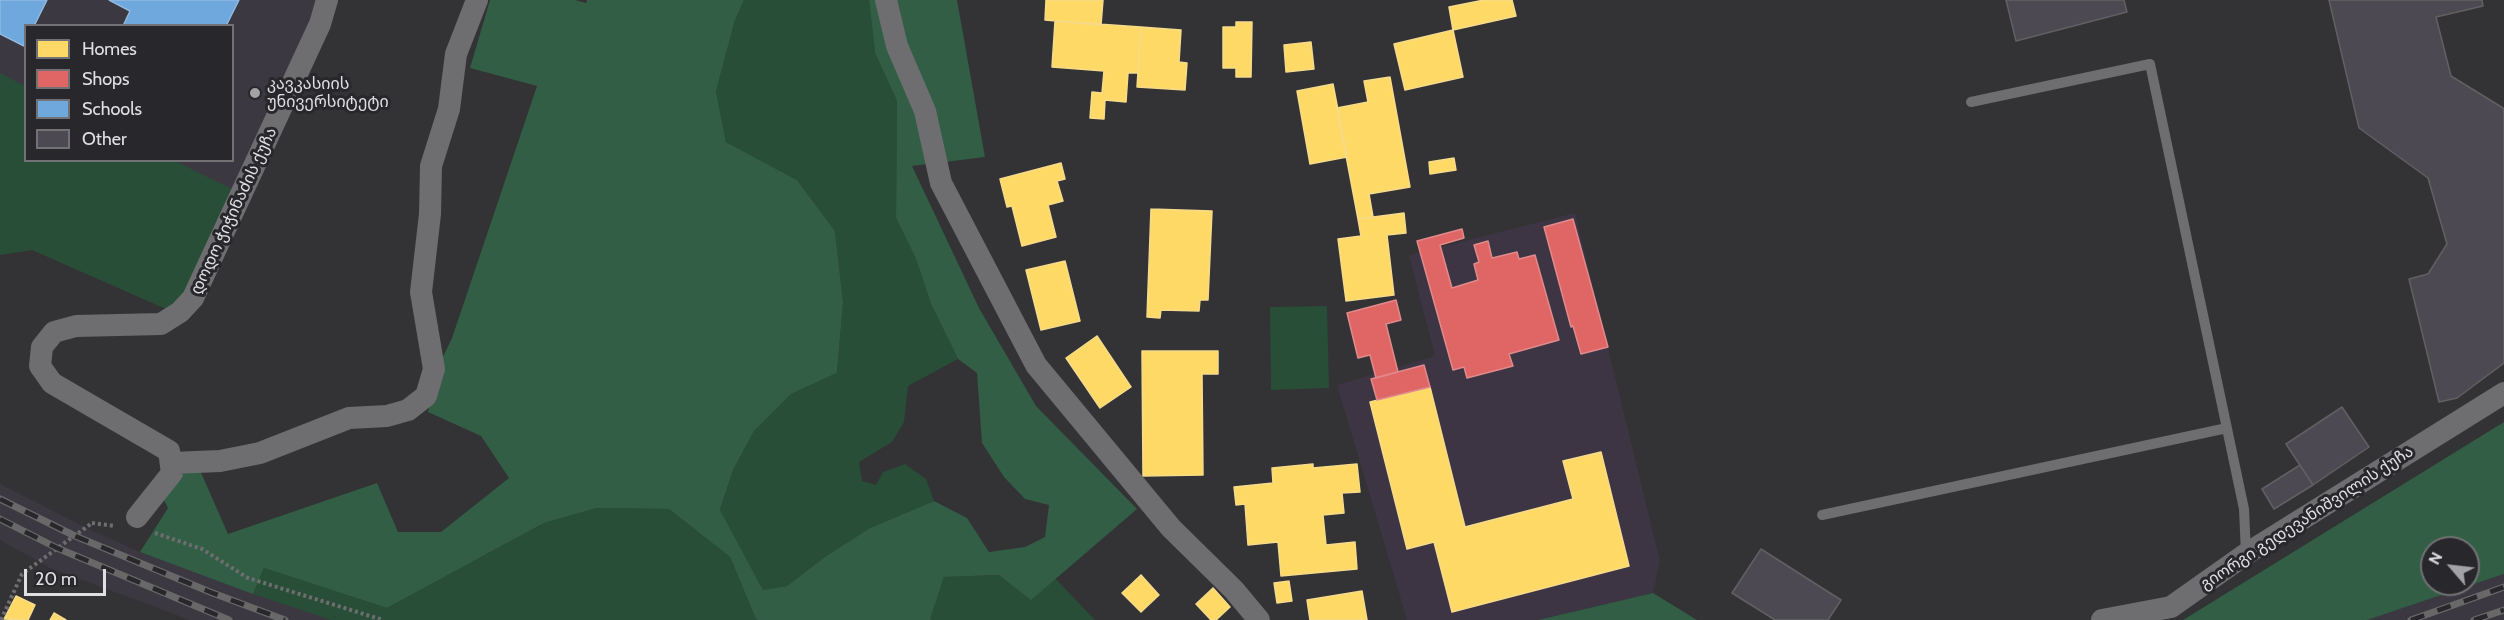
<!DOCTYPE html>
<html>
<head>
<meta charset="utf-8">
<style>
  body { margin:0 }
  #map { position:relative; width:2504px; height:620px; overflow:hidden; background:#333234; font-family:Cabin,sans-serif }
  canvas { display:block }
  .legend { position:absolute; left:24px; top:24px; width:210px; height:138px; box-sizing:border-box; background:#28272b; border:2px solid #727174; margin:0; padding:8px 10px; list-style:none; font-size:18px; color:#e0dfe2 }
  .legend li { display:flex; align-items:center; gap:12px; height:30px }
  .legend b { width:30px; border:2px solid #727174 }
  .north { position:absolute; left:2420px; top:536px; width:60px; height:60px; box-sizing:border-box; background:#28272b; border:2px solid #727174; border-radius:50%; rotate:298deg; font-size:16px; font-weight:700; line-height:24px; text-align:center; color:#e0dfe2 }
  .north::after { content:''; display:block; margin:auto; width:21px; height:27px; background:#a3a2a5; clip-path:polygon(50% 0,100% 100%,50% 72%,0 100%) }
  .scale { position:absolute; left:24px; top:569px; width:82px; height:27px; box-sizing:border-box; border:3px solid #e0dfe2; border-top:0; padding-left:8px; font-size:18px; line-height:21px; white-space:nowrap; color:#e0dfe2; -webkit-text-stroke:4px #28272b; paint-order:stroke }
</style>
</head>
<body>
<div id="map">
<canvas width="2504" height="620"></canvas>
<ul class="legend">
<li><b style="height:16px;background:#ffd966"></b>Homes</li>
<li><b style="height:16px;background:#e06666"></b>Shops</li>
<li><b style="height:16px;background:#6fa8dc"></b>Schools</li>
<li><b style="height:16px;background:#4c4953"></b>Other</li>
</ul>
<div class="north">N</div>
<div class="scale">20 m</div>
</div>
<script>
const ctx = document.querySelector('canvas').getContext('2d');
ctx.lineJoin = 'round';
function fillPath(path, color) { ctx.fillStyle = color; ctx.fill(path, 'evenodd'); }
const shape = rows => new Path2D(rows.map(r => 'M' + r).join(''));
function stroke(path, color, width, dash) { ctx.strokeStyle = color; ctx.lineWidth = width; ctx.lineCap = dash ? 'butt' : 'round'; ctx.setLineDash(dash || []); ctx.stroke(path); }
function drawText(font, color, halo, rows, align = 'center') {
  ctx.font = font + ' Cabin,"Noto Sans Georgian",sans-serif'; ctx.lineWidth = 6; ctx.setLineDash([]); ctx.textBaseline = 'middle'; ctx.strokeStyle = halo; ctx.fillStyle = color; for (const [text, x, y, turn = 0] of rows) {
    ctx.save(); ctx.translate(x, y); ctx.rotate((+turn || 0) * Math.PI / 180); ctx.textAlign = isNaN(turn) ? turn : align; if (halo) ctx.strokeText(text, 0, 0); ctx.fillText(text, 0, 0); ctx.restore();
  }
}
fillPath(shape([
  [1575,213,1660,561,1653,593,1538,620,1407,620,1337,385,1435,356,1409,255]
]), '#3d3543');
fillPath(shape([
  [0,0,320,0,175,313,32,250,0,255],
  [26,26,232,26,232,160,26,160],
  [0,484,91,530,140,552,331,620,190,620,50,568,0,540],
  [2504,574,2504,620,2367,620]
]), '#3b3841');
fillPath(shape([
  [744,0,869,0,875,53,897,101,896,218,916,259,931,304,958,359,908,386,904,422,892,442,859,462,862,481,876,485,883,472,905,464,926,479,934,501,870,528,826,556,787,586,763,590,720,511,733,470,754,431,791,394,837,373,843,302,835,231,797,180,726,142,716,91,735,20],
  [0,73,25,86,26,160,175,161,234,190,175,313,32,250,0,255],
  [1327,306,1329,388,1271,390,1270,307],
  [597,508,669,509,730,557,755,617,758,620,331,620,253,594,264,568,387,608,544,523],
  [999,575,1031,599,1055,578,1095,620,930,620,944,577]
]), '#284e37');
fillPath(shape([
  [490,0,575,0,586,3,587,0,744,0,735,20,716,91,726,142,797,180,835,231,843,302,837,373,791,394,754,431,733,470,720,510,763,590,787,586,826,556,870,528,934,501,967,518,989,552,1025,547,1045,537,1049,505,1025,499,1004,477,982,443,977,373,958,359,931,304,916,259,896,218,897,101,875,53,869,0,957,0,985,157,912,166,979,308,1036,406,1137,509,1031,600,999,575,944,577,930,620,758,620,755,617,730,557,669,509,597,508,544,523,387,608,264,568,253,594,140,552,168,508,155,483,199,468,228,534,377,483,398,532,441,532,509,478,481,436,428,412,440,363,452,338,537,86,470,68],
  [2504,422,2504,574,2367,620,2183,620],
  [2432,548,2468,548,2468,584,2432,584],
  [1653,593,1697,620,1538,620]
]), '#315e44');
const homes = shape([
  [1046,0,1103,0,1101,25,1045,20,1046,0],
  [1484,0,1512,0,1516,16,1453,30,1449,7,1484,0],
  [1055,21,1141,27,1138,73,1128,73,1126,102,1105,100,1104,119,1090,118,1092,92,1102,93,1104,71,1052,67,1055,21],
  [1236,22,1252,22,1251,77,1236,77,1236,68,1223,68,1223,27,1236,27,1236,22],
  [1141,27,1181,30,1179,62,1187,63,1185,90,1137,87,1141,27],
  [1453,30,1463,77,1405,90,1394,44,1453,30],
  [1311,42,1314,69,1286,72,1284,45,1311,42],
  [1390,77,1410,187,1369,194,1373,217,1358,219,1337,108,1368,102,1364,81,1390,77],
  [1333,84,1347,157,1310,164,1297,91,1333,84],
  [1454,158,1456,170,1430,174,1429,162,1454,158],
  [1061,163,1065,179,1057,181,1063,201,1048,205,1056,237,1022,246,1012,206,1007,207,1000,179,1061,163],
  [1151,209,1212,211,1208,300,1200,300,1199,311,1161,310,1160,318,1147,317,1151,209],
  [1404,213,1406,233,1387,235,1394,295,1346,301,1338,239,1361,236,1358,219,1404,213],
  [1065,261,1080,321,1041,330,1026,270,1065,261],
  [1097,336,1131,387,1100,408,1066,358,1097,336],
  [1142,351,1218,351,1218,374,1202,374,1203,475,1143,476,1142,351],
  [1430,387,1465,527,1573,499,1563,461,1601,452,1629,566,1452,612,1434,542,1407,549,1370,402,1430,387],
  [1313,464,1313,468,1357,464,1360,492,1342,493,1344,513,1323,515,1326,545,1355,542,1357,569,1281,576,1278,542,1248,545,1245,504,1236,505,1234,487,1273,483,1272,468,1313,464],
  [1141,575,1159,595,1141,612,1122,593,1141,575],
  [1289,581,1292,601,1277,603,1274,583,1289,581],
  [1213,588,1230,607,1216,620,1211,620,1196,604,1213,588],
  [1362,591,1367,620,1310,620,1307,600,1362,591],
  [16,596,35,605,28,620,4,619,16,596],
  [54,613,66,620,50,620,54,613]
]);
fillPath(homes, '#ffd966');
stroke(homes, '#f6db8b', 1.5);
const shops = shape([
  [1573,219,1608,347,1581,354,1573,326,1571,327,1544,227,1573,219],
  [1462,229,1464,238,1440,245,1452,288,1478,280,1474,264,1479,262,1474,245,1488,241,1492,258,1517,252,1519,259,1535,255,1559,340,1509,354,1513,366,1467,378,1464,367,1453,370,1417,241,1462,229],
  [1396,300,1401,320,1386,324,1398,372,1376,378,1370,355,1358,358,1347,313,1396,300],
  [1424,365,1430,387,1377,400,1371,379,1424,365]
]);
fillPath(shops, '#e06666');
stroke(shops, '#e08a8b', 1.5);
const schools = shape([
  [0,0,47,0,34,26,26,26,24,46,0,34,0,0],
  [109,0,239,0,226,26,123,26,130,11,109,0]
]);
fillPath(schools, '#6fa8dc');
stroke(schools, '#91b8de', 1.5);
const building = shape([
  [2006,0,2124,0,2127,12,2016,41,2006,0],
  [2329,0,2482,0,2483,6,2436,17,2451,76,2503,108,2504,112,2504,363,2457,398,2439,402,2409,279,2428,274,2447,244,2428,178,2359,128,2329,0],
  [2342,407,2369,447,2313,485,2286,444,2342,407],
  [2300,465,2313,485,2274,509,2262,489,2300,465],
  [1761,549,1841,600,1828,620,1775,620,1732,593,1761,549]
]);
fillPath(building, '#4c4953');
stroke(building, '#616162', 1.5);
stroke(shape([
  [92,523,115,526],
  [155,533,202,549,248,578,383,620],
  [1,620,22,574,92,523]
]), '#6e6e70', 4, [3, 3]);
stroke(shape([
  [1971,102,2150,64,2244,509,2246,554],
  [1822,515,2227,428]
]), '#6e6e70', 10);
stroke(shape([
  [886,0,897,46,925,111,941,183,1036,365,1171,528,1234,590,1259,620],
  [172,463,220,461,260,453,349,418,387,416,408,410,426,396,434,369,421,292,430,214,431,166,449,109,456,54,477,0],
  [137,517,172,473,169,451,52,383,40,366,42,347,54,332,76,326,161,324,180,312,193,298,320,24,327,0],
  [2102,620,2171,607,2246,554,2504,393]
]), '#6e6e70', 22);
const rail = shape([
  [0,499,75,536,210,592,285,620],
  [0,519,57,548,229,620],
  [2411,620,2504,587],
  [2474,620,2504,610]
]);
stroke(rail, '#686869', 7);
stroke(rail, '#28272b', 4.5, [14]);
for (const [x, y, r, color] of [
  [255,93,6,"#a3a2a5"]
]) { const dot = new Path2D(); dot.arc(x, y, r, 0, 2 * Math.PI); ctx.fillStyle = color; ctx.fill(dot); stroke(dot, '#28272b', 2); }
drawText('16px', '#e0dfe2', '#28272b', [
  ["კავკასიის",267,84],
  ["უნივერსიტეტი",267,102]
], 'left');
drawText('16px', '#e0dfe2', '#28272b', [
  ["დოდო ჭიჭინაძის ქუჩა",234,211,-65],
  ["გიორგი გედევანიშვილის ქუჩა",2307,518,-33]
]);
</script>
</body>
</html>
